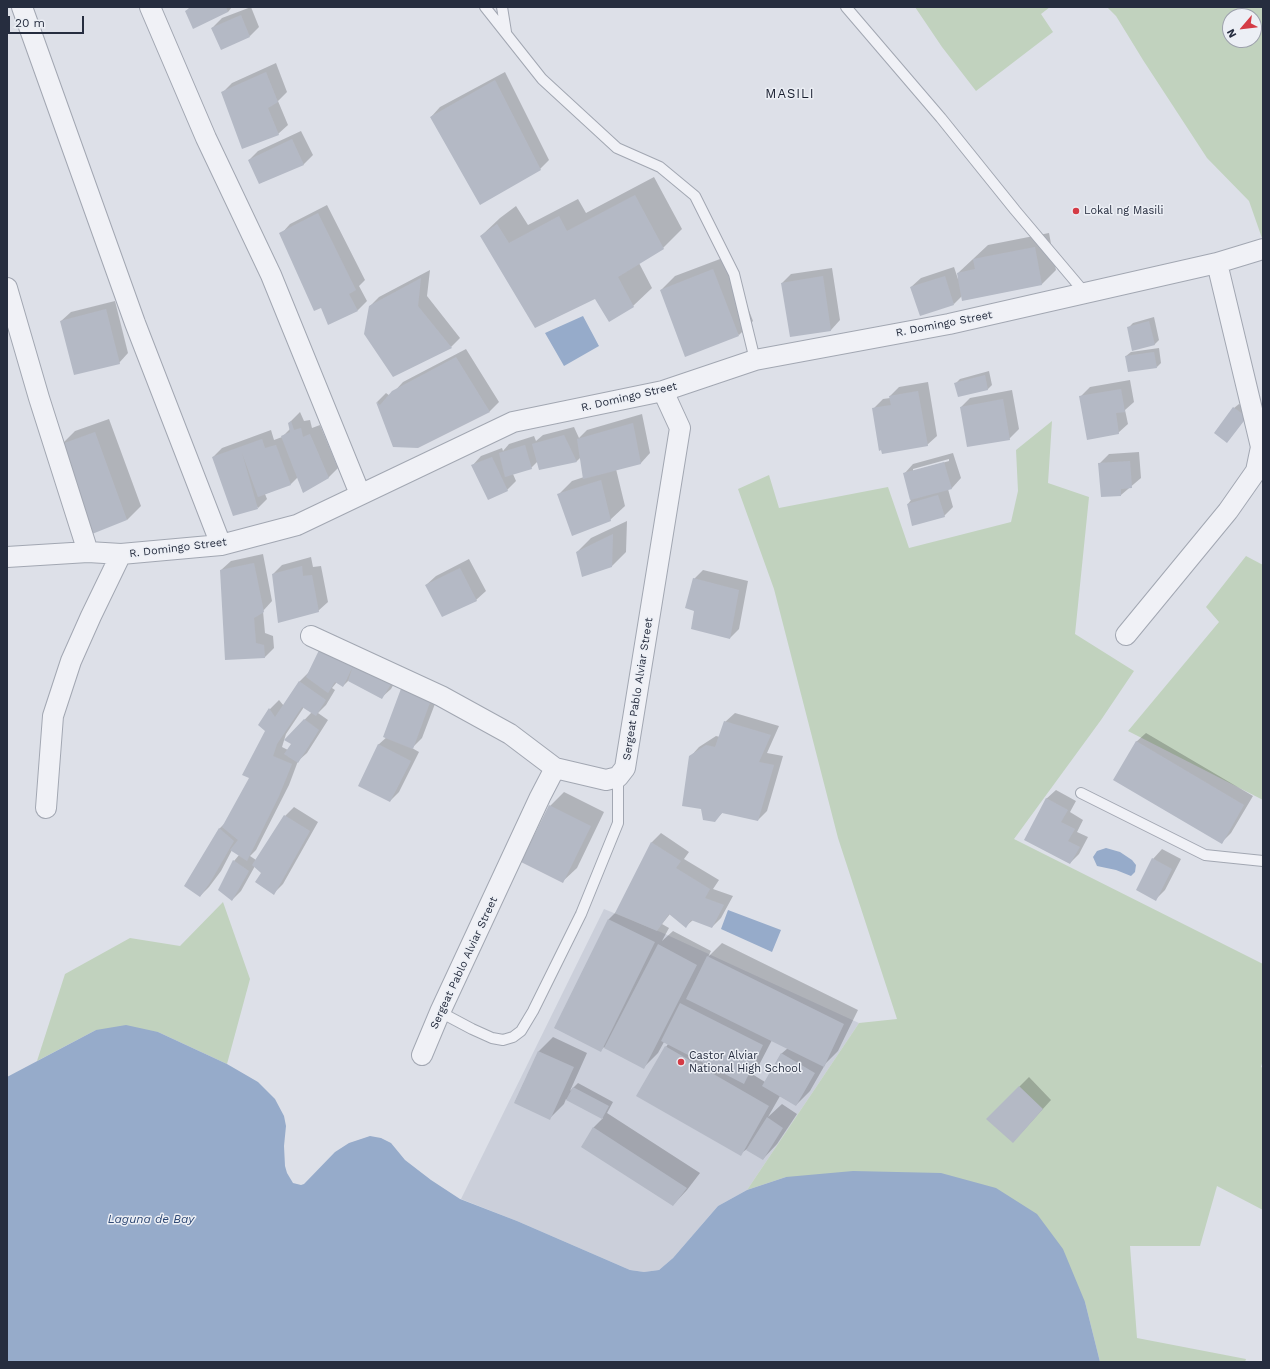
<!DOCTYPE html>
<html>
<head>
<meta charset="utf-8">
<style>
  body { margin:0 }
  #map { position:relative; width:1270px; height:1369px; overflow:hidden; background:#dde0e8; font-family:"Work Sans",sans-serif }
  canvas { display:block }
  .frame { position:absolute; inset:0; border:8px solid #262d3f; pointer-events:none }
  .north { position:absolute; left:1222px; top:8px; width:40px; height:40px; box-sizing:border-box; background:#eceff5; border:1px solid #9da1ac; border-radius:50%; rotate:242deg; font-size:11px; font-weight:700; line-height:16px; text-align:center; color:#262d3f }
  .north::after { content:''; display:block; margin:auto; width:14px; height:18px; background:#d43b45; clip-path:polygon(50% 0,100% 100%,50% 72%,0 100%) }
  .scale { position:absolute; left:8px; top:16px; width:76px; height:18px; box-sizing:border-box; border:2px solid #262d3f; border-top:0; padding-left:5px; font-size:12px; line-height:14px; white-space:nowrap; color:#262d3f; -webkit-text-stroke:3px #eceff5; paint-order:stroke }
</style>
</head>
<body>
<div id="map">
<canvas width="1270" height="1369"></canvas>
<div class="frame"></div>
<div class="north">N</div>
<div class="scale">20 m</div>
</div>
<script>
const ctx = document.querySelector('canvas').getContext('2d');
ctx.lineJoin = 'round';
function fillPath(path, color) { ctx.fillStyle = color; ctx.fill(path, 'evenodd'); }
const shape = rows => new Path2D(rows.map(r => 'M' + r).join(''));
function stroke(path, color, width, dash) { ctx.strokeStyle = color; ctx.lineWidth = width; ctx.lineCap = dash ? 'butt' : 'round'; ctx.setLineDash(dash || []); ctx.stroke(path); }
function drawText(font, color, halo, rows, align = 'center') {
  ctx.font = font + ' "Work Sans",sans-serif'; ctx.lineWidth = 3; ctx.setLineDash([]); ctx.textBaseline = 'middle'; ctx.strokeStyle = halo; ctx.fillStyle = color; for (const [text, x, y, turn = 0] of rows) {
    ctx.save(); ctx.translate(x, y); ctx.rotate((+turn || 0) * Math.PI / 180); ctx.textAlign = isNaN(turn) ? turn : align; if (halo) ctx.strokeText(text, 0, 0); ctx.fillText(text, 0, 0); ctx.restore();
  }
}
fillPath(shape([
  [604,909,663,933,859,1023,747,1190,718,1206,673,1258,659,1270,644,1272,630,1270,517,1221,461,1199]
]), '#cbcfda');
fillPath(shape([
  [915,7,1050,7,1041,14,1053,32,976,91,942,47],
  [1107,7,1263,7,1263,241,1249,201,1207,158,1143,60,1116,16],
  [1230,16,1254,16,1254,40,1230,40],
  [1052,421,1048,483,1089,497,1075,634,1134,671,1101,720,1014,839,1263,964,1263,1060,1261,1067,1263,1068,1263,1210,1217,1186,1200,1246,1130,1246,1137,1338,1246,1359,1245,1362,1100,1362,1085,1302,786,1177,747,1190,859,1023,897,1019,838,838,774,589,738,489,769,475,779,508,888,487,909,548,1011,522,1018,491,1016,450],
  [1246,556,1263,565,1263,800,1128,731,1219,622,1206,607],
  [223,902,250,979,227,1064,158,1032,96,1030,37,1061,65,974,130,938,180,946]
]), '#c1d2be');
fillPath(shape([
  [583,316,599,346,564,366,545,333],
  [1106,848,1120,852,1132,860,1136,865,1135,872,1131,876,1116,870,1097,866,1093,857,1097,851],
  [728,910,781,930,772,952,721,929],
  [126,1025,158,1032,227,1064,258,1082,275,1099,284,1116,286,1126,284,1146,285,1166,287,1173,293,1183,301,1185,304,1184,335,1152,349,1143,370,1136,381,1138,391,1143,405,1160,431,1180,460,1199,517,1221,630,1270,644,1272,659,1270,673,1258,718,1206,747,1190,786,1177,853,1171,941,1173,996,1188,1037,1214,1063,1249,1085,1302,1100,1362,7,1362,7,1077,96,1030]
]), '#96abca');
fillPath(shape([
  [190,7,232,7,228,12,186,11],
  [251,7,259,27,250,36,212,28,222,18],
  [276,63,287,92,278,101,288,125,278,134,223,92,232,83],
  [505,72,549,160,540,169,431,117,440,107],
  [301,131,313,155,304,164,260,183,249,160,258,151],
  [654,177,682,229,663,248,639,263,652,288,633,306,596,297,481,236,500,218,516,206,528,225,578,199,586,213],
  [327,205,365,280,359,286,367,301,358,310,321,306,281,234,290,224],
  [1049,233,1056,270,1042,284,962,296,954,304,911,287,921,278,954,267,958,279,959,279,958,273,988,245],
  [728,256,753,321,739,335,661,290,675,276],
  [832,268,840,320,831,330,791,336,782,283,791,274],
  [430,270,427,296,460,338,451,347,370,306,379,297],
  [115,301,128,353,119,363,61,321,71,312],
  [1154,317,1159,340,1155,344,1133,349,1128,328,1133,323],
  [1159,348,1161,363,1157,367,1126,356,1131,352],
  [466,349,499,402,490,411,418,447,394,446,377,402,386,393,390,396,403,382],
  [989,371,992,385,988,389,959,396,956,383,960,379],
  [1130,380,1134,402,1125,410,1128,424,1118,433,1081,396,1090,387],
  [928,382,937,436,927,445,873,409,883,399,890,398,890,396,899,387],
  [1012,390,1019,429,1009,439,961,407,970,398],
  [1239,404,1250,412,1227,442,1234,408],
  [300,412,304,421,310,420,312,428,320,425,338,468,329,477,303,492,298,477,291,484,265,494,267,499,258,508,213,457,222,448,271,430,274,440,282,437,290,429,289,423],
  [642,414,650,453,641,463,616,469,625,506,610,520,558,495,572,481,584,477,581,457,577,461,539,469,538,461,531,468,513,474,516,481,507,490,472,466,481,456,502,448,503,451,509,444,534,436,536,441,543,435,574,427,579,438,587,430],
  [109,419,141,506,127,520,61,445,75,431],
  [1139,452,1141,478,1121,495,1099,464,1109,454],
  [953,453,961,478,952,488,948,489,953,507,944,516,908,504,911,500,904,474,913,464],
  [949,459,949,461,913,471,913,469],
  [627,521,626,552,612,566,577,552,591,538],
  [263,554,272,601,263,611,265,633,273,636,274,648,265,657,226,659,221,570,231,561],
  [311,557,313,567,321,566,328,602,318,611,273,574,282,565],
  [469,559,486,591,476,600,426,585,436,576],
  [703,570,748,581,739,629,730,638,695,610,694,579],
  [322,647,396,680,391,689,381,698,349,680,343,686,337,682,332,688,335,690,326,705,318,713,328,720,307,753,298,761,289,785,256,850,250,856,256,860,285,816,294,807,318,822,283,884,274,893,263,872,255,866,241,891,232,900,234,861,239,855,232,850,221,871,209,887,200,896,219,829,226,822,250,778,266,731,259,725,270,709,279,700,284,706,300,681,309,672],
  [304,707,312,712,286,739,292,744,288,750,282,747,286,734],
  [441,688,422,738,412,748,419,752,399,792,390,801,378,745],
  [735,713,779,726,767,753,783,756,767,811,758,820,723,812,714,821,690,757,699,747,716,736,720,737,725,722],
  [1146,733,1253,796,1231,833,1222,842,1136,742],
  [1056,790,1076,801,1070,812,1083,820,1077,832,1088,837,1079,854,1070,863,1046,799],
  [564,792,604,812,577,868,562,882,550,806],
  [661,833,689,852,684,859,719,880,713,889,733,896,721,918,712,927,693,920,686,926,670,914,662,924,669,928,662,941,673,931,711,951,708,957,722,943,858,1010,838,1051,826,1063,810,1091,796,1105,780,1096,768,1117,782,1104,797,1114,777,1144,763,1159,747,1149,740,1154,666,1047,668,1044,664,1042,658,1053,644,1067,604,1047,601,1050,555,1028,609,919,617,911,652,842],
  [772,1040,788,1048,781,1054,765,1082,752,1074,757,1069],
  [1162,849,1181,859,1165,890,1155,900,1153,859],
  [553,1037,587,1053,570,1091,578,1083,613,1102,607,1113,700,1173,687,1190,673,1205,583,1147,594,1127,603,1118,566,1099,564,1104,550,1118,515,1102,539,1051],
  [1029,1077,1051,1100,1022,1132,987,1119]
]), '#0003');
fillPath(shape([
  [192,7,226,7,228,12,193,29,185,11],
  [241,15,250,37,221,50,211,28],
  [266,72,278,102,268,108,279,135,242,149,221,92],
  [495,80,541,170,480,205,430,117],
  [292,139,304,165,259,184,248,160],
  [635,195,664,249,618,277,634,307,609,322,595,299,535,328,480,236,497,224,509,243,559,216,567,231],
  [318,213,356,290,349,294,358,311,328,325,321,308,314,311,279,233],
  [1035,247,1042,285,962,301,957,273,975,269,973,259],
  [713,269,739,336,685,357,660,290],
  [823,276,831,331,790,337,781,283],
  [945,276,954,305,920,316,910,287],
  [421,278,418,306,452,348,393,377,364,334,369,306],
  [106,309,120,364,74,375,60,321],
  [1149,321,1155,345,1132,351,1127,327],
  [1154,352,1157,368,1128,372,1125,356],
  [456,357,490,412,418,448,393,447,376,402,380,405,392,391],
  [985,375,988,390,958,397,954,383],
  [1121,389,1125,412,1116,413,1119,434,1087,440,1079,396],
  [918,391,928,446,882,454,881,450,879,451,872,408,891,405,889,396],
  [1003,399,1010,440,967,447,960,407],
  [1233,407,1247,417,1227,443,1214,433],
  [291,421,294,430,301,428,303,437,310,434,329,478,303,493,281,436,290,432,288,423],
  [633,423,641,464,583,479,577,439],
  [95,432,127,520,92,534,59,445],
  [564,435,577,462,539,470,532,444],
  [262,439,265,448,276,445,291,485,258,497,242,453,258,509,233,516,212,457],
  [525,445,532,469,505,477,499,453],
  [492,457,508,491,488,500,471,465],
  [1130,461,1132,488,1121,489,1121,496,1101,497,1098,463],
  [944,462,952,489,910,500,903,473],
  [601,480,611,521,572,536,557,494],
  [938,495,945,517,912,526,907,504],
  [613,534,612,567,582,577,576,552],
  [254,563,264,612,254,618,256,643,264,645,265,658,225,660,220,570],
  [302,566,303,576,312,575,319,612,278,623,272,574],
  [460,568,477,601,442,617,425,585],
  [693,578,739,590,730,639,691,629,694,611,685,608],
  [321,646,394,679,382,699,348,681,353,666,343,687,335,682,328,693,306,677],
  [299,681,326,700,316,716,302,707,277,744,273,756,292,764,279,796,247,861,230,850,238,840,222,827,249,778,242,775,265,731,258,725,269,708,275,717],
  [402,686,432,697,413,749,383,737],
  [304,719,319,730,298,763,284,754,291,744,284,740],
  [724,721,771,735,759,762,774,765,758,821,722,813,715,822,703,820,701,809,682,806,689,756,706,745,715,747],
  [1136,741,1244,805,1222,844,1113,780],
  [378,744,411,761,390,802,358,786],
  [1046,798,1068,810,1061,822,1075,829,1068,841,1080,847,1070,864,1024,840],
  [549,805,591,826,563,883,521,862],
  [284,815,310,831,274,895,255,882,261,873,252,865],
  [219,828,234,841,211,881,200,897,184,886],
  [651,842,681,861,676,868,710,889,705,898,724,905,712,928,691,920,686,928,669,914,657,931,615,913],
  [1152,858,1172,869,1156,901,1136,890],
  [233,860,249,871,232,901,218,890],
  [608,919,655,942,601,1052,554,1028],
  [658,944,697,965,644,1069,604,1048],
  [707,956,844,1024,824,1067,686,999],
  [680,1003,763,1045,744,1084,661,1041],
  [665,1046,769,1106,741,1156,636,1096],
  [538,1051,574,1067,550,1120,514,1103],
  [781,1053,815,1073,796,1106,762,1086],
  [1019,1086,1043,1109,1013,1143,986,1119],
  [573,1087,609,1106,602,1119,566,1100],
  [767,1117,783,1128,763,1160,746,1150],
  [593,1127,687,1188,673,1206,581,1147]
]), '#b4b9c5');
const lane = shape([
  [485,7,542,79,617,148,660,167,695,196,734,274,755,360],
  [502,7,506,32],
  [846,7,941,118,1015,210,1085,293],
  [1081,793,1205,855,1263,861],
  [440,1012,472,1029,492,1038,503,1040,513,1037,521,1031,533,1011,581,914,618,823,618,777]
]);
const street = shape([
  [22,7,135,323,221,545],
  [150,7,206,138,271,275,360,494],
  [7,288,39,398,88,552],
  [7,557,88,552,121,554,221,545,297,525,513,422,663,391,755,360,949,324,1217,263,1263,249],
  [1126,635,1228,511,1256,471,1261,447,1217,263],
  [311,636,441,696,510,734,555,768],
  [46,808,53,716,71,661,91,616,121,554],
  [422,1055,440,1012,540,797,555,768,606,780,618,777,625,768,680,428,663,391]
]);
stroke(lane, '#a2a7b2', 12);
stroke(street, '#a2a7b2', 22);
stroke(lane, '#f0f1f6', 10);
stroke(street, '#f0f1f6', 20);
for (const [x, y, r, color] of [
  [1076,211,4,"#d43b45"],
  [681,1062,4,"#d43b45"]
]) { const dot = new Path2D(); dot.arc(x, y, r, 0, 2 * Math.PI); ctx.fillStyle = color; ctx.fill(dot); stroke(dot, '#eceff5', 1.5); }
drawText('11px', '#262d3f', '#eceff5', [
  ["Lokal ng Masili",1084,211],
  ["Castor Alviar",689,1056],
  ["National High School",689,1069]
], 'left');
drawText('11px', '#262d3f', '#eceff5', [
  ["R. Domingo Street",944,324,-11],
  ["R. Domingo Street",629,397,-13],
  ["R. Domingo Street",178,548,-7],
  ["Sergeat Pablo Alviar Street",638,689,-81],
  ["Sergeat Pablo Alviar Street",464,963,-65]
]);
drawText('italic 12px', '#2e4874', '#eceff5', [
  ["Laguna de Bay",151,1219]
]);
ctx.letterSpacing = '1px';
drawText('13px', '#181e2f', '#eceff5', [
  ["MASILI",790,94]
]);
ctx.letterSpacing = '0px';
</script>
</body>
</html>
